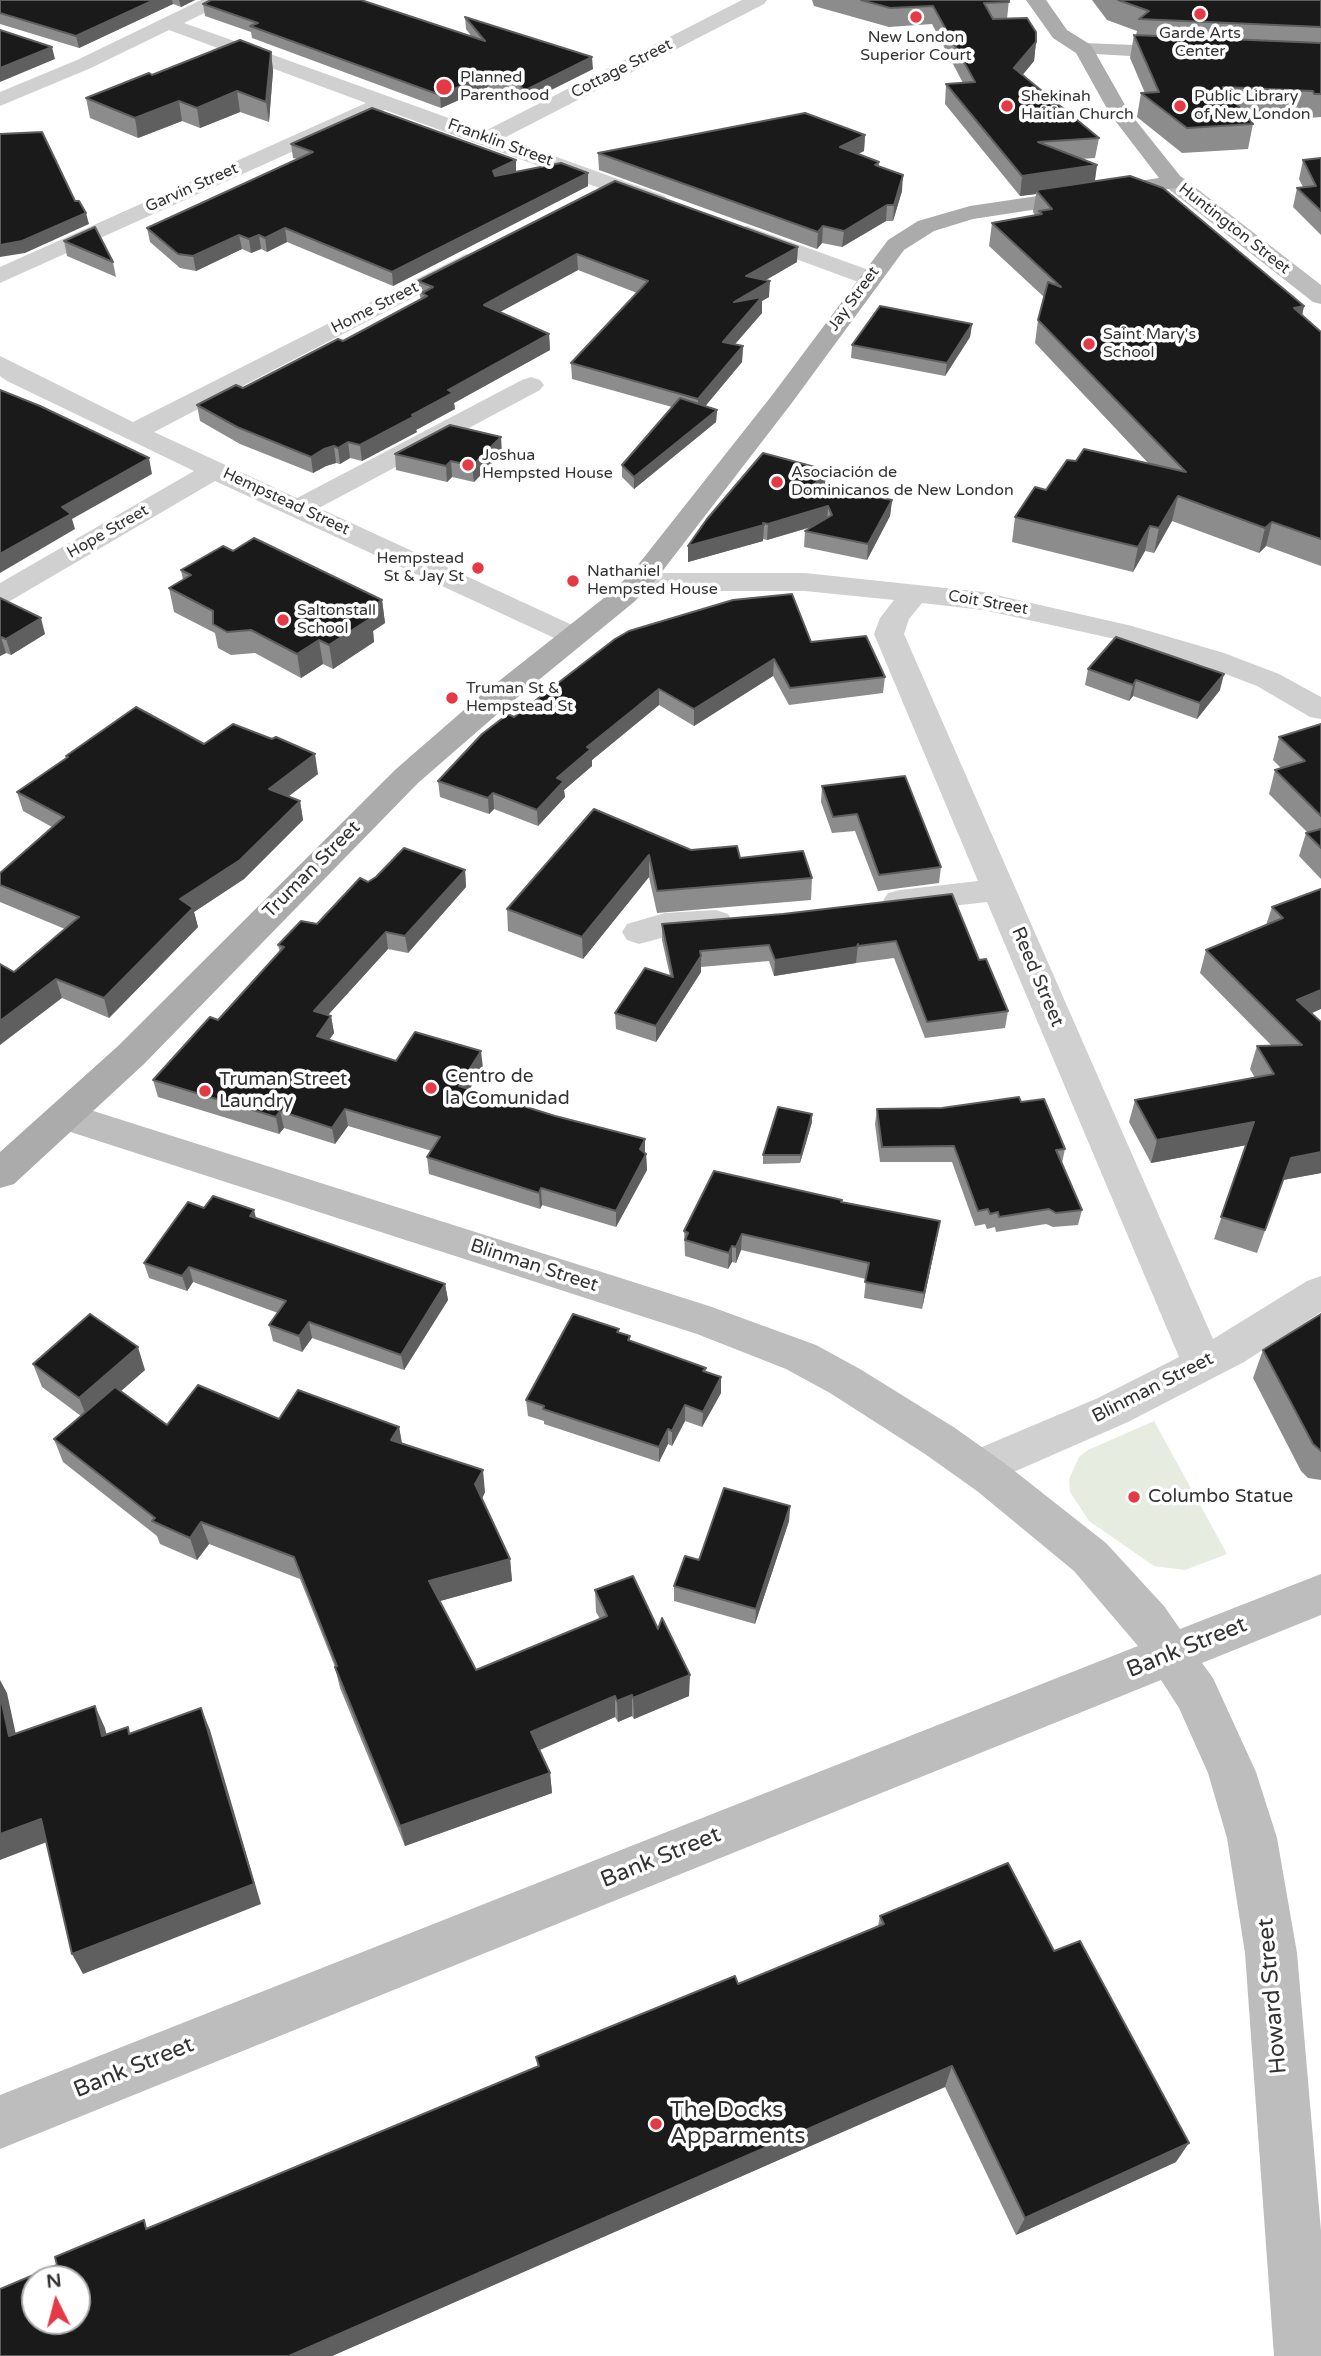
<!DOCTYPE html>
<html>
<head>
<meta charset="utf-8">
<style>
  body { margin:0 }
  #map { position:relative; width:1321px; height:2356px; overflow:hidden; background:#fff; font-family:"Varela Round",sans-serif }
  canvas { display:block }
  .north { position:absolute; left:21px; top:2265px; width:70px; height:70px; box-sizing:border-box; background:#fff; border:2px solid #adadad; border-radius:50%; rotate:354deg; font-size:19px; font-weight:700; line-height:28px; text-align:center; color:#333 }
  .north::after { content:''; display:block; margin:auto; width:24px; height:32px; background:#e63946; clip-path:polygon(50% 0,100% 100%,50% 72%,0 100%) }
</style>
</head>
<body>
<div id="map">
<canvas width="1321" height="2356"></canvas>
<div class="north">N</div>
</div>
<script>
const ctx = document.querySelector('canvas').getContext('2d');
ctx.lineJoin = 'round';
function fillPath(path, color) { ctx.fillStyle = color; ctx.fill(path, 'evenodd'); }
const shape = rows => new Path2D(rows.map(r => 'M' + r).join(''));
function stroke(path, color, width, dash) { ctx.strokeStyle = color; ctx.lineWidth = width; ctx.lineCap = dash ? 'butt' : 'round'; ctx.setLineDash(dash || []); ctx.stroke(path); }
function drawText(font, color, halo, rows, align = 'center') {
  ctx.font = font + ' "Varela Round",sans-serif'; ctx.lineWidth = 7; ctx.setLineDash([]); ctx.textBaseline = 'middle'; ctx.strokeStyle = halo; ctx.fillStyle = color; for (const [text, x, y, turn = 0] of rows) {
    ctx.save(); ctx.translate(x, y); ctx.rotate((+turn || 0) * Math.PI / 180); ctx.textAlign = isNaN(turn) ? turn : align; if (halo) ctx.strokeText(text, 0, 0); ctx.fillText(text, 0, 0); ctx.restore();
  }
}
fillPath(shape([
  [1154,1421,1227,1554,1185,1570,1154,1566,1089,1521,1070,1492,1069,1479,1079,1457,1088,1450]
]), '#e6ecdf');
fillPath(shape([
  [201,0,226,0,223,4,184,23,485,131,742,0,767,0,764,4,504,138,665,196,668,201,665,206,649,206,385,110,0,283,0,267,366,103,169,30,91,68,0,106,0,92,77,60,201,0],
  [747,226,877,273,881,278,877,283,869,285,861,283,739,238,736,233,739,228,747,226],
  [466,254,474,256,478,261,474,266,154,432,297,498,522,380,531,377,540,380,544,385,540,390,319,508,583,630,588,636,583,642,573,645,563,642,215,481,10,601,0,604,0,583,194,471,7,381,0,376,0,356,133,422,466,254],
  [638,573,805,573,983,592,1132,626,1224,653,1279,674,1321,697,1321,719,1310,717,1257,686,1202,665,1115,639,983,610,922,603,909,619,904,634,1213,1339,1307,1281,1321,1276,1321,1312,1244,1362,1128,1422,993,1481,978,1486,963,1481,956,1468,963,1455,1098,1398,1179,1357,987,902,900,912,888,909,883,901,888,893,900,890,978,881,874,634,880,618,894,600,805,591,638,591,628,588,624,582,628,576,638,573],
  [716,910,728,914,733,922,728,930,716,934,665,937,639,944,627,940,622,932,627,924,665,913,716,910]
]), '#d0d0d0');
fillPath(shape([
  [1084,43,1184,47,1191,49,1194,53,1191,57,1184,59,1077,53,1074,49,1077,45,1084,43],
  [1174,175,1182,177,1321,285,1321,304,1313,302,1166,187,1163,182,1166,177,1174,175],
  [65,1102,709,1306,816,1345,860,1369,955,1428,1007,1465,1106,1543,1164,1606,1180,1629,1321,1574,1321,1615,1202,1663,1213,1678,1256,1772,1277,1838,1297,1953,1321,2231,1321,2356,1274,2356,1245,1953,1227,1838,1208,1773,1179,1708,1161,1680,0,2149,0,2095,1138,1646,1074,1571,977,1491,925,1454,830,1393,786,1369,697,1334,52,1126,46,1116,52,1106,65,1102]
]), '#bdbdbd');
fillPath(shape([
  [1026,0,1046,0,1067,30,1091,45,1129,112,1185,182,1182,187,973,219,934,231,904,250,791,404,654,582,634,602,502,710,418,783,144,1064,14,1184,0,1188,0,1152,118,1046,396,769,480,696,614,590,634,570,773,394,888,240,918,221,970,206,1159,178,1110,114,1076,53,1053,38,1026,0]
]), '#ababab');
fillPath(shape([
  [0,0,195,0,181,7,173,4,79,48,0,24],
  [812,0,1009,0,1007,19,1036,42,1034,61,1022,75,1099,138,1095,158,1081,159,1097,165,1095,181,1304,306,1302,315,1321,332,1321,566,1266,546,1259,553,1172,521,1154,553,1145,551,1133,572,1012,542,1015,517,1046,490,1076,461,1149,464,1035,343,1038,320,1044,297,989,246,992,223,1035,215,1033,212,1036,194,1020,196,945,104,946,84,963,83,932,24,889,27,814,6],
  [1092,0,1321,0,1321,117,1309,118,1308,115,1243,112,1253,124,1248,149,1182,153,1137,117,1141,93,1145,93,1130,58,1134,35,1136,35,1137,31,1107,20],
  [203,4,472,37,466,29,465,17,593,69,525,103,520,98,488,87,441,108,252,38,251,32,205,16],
  [271,52,273,71,269,122,240,112,200,128,182,121,138,138,90,118,86,98,152,75],
  [865,135,864,151,858,154,879,162,879,166,902,191,893,221,886,221,842,247,822,243,817,249,599,170,598,153],
  [291,144,516,160,516,172,588,186,393,286,287,242,267,252,261,249,251,253,242,249,196,271,180,268,150,242,147,228,297,159,293,158],
  [1321,158,1321,235,1293,207,1297,188,1303,187,1299,179,1303,160],
  [615,181,797,262,766,280,769,297,762,301,762,313,735,344,743,346,742,362,705,406,717,410,716,422,634,489,622,477,622,465,672,407,572,379,571,363,637,293,578,270,500,312,549,334,550,350,454,403,455,409,416,430,417,432,362,461,350,458,340,464,336,463,326,466,313,473,240,444,200,421,197,405,243,388,343,341,422,299,420,297,418,281],
  [64,241,113,262,116,277,67,256],
  [972,324,970,337,945,376,851,358,852,345],
  [502,453,474,482,452,477,447,482,396,470,395,454],
  [825,485,824,487,892,500,890,516,867,560,804,547,805,531,812,527,767,540,763,539,763,541,688,562,688,546],
  [233,551,382,600,385,623,373,631,374,642,333,669,323,664,301,678,255,653,231,655,218,648,215,633,174,612,169,588,183,580,181,570],
  [0,598,45,634,11,655,6,653,0,656],
  [811,642,885,677,883,693,789,705,773,676,694,726,659,705,592,760,592,766,564,790,565,797,538,826,494,809,489,814,440,797,438,781,514,717],
  [1088,669,1220,690,1197,719,1133,696,1129,701,1085,685],
  [1321,724,1321,879,1299,856,1306,833,1307,832,1269,794,1275,770,1282,769,1273,760,1279,737],
  [204,744,318,774,288,796,300,801,303,820,244,879,194,912,198,927,109,1018,62,998,14,972,65,929,0,902,0,873,52,827,23,811,17,792,67,758,66,756],
  [822,786,941,867,939,883,878,891,855,831,832,833,821,802],
  [594,809,691,850,740,858,812,878,811,900,657,913,649,877,583,959,508,931,507,909],
  [465,870,466,887,408,953,388,949,328,1015,331,1016,334,1033,329,1040,396,1061,483,1068,469,1089,645,1153,646,1154,647,1170,616,1227,542,1205,540,1209,429,1174,427,1157,432,1151,348,1126,335,1144,284,1128,279,1134,158,1097,153,1080,218,1020,280,952,278,945,317,924,368,882],
  [1321,889,1312,1013,1321,1022,1321,1173,1283,1180,1257,1253,1214,1239,1246,1145,1151,1163,1129,1122,1135,1100,1255,1078,1250,1069,1257,1046,1272,1046,1200,973,1206,950,1266,925,1272,907],
  [783,914,979,960,1008,1011,1005,1028,925,1038,894,958,856,963,856,961,856,963,774,976,769,961,701,967,701,972,656,1042,616,1029,615,1013,670,976,662,940,662,924],
  [1021,1102,1065,1149,1062,1163,1082,1210,1078,1225,1053,1227,1046,1224,996,1232,995,1227,987,1229,985,1224,975,1226,952,1162,880,1162,875,1124,877,1109,942,1108],
  [812,1122,800,1163,763,1164,763,1155],
  [842,1202,937,1237,922,1309,864,1298,866,1279,741,1250,736,1263,732,1262,728,1269,685,1256,684,1231],
  [204,1208,256,1218,445,1284,448,1300,404,1370,312,1338,302,1352,273,1341,269,1325,278,1313,193,1282,187,1291,149,1278,144,1263],
  [1321,1314,1321,1480,1308,1478,1301,1471,1253,1378,1263,1350],
  [619,1329,619,1332,630,1336,630,1341,706,1368,705,1372,721,1393,702,1427,685,1421,672,1446,668,1444,659,1462,544,1424,544,1421,528,1416,526,1400],
  [33,1364,145,1370,121,1391,167,1425,279,1419,399,1427,402,1443,485,1492,482,1499,510,1559,512,1581,440,1601,476,1670,600,1619,596,1612,595,1590,689,1696,634,1719,632,1716,618,1722,615,1717,539,1750,550,1773,552,1793,405,1846,340,1688,335,1667,300,1579,209,1544,197,1560,160,1544,157,1536,63,1462,54,1439,81,1416,42,1387],
  [790,1506,789,1521,755,1624,674,1601,674,1586,699,1560],
  [880,1916,1054,1951,1176,2162,1016,2235,945,2087,332,2356,0,2356,149,2228,538,2067,536,2057,738,1984,878,1926]
]), '#8c8c8c');
fillPath(shape([
  [154,0,172,0,173,4,79,48,76,36],
  [179,0,195,0,181,7],
  [1036,42,1034,61,1012,88,1014,68],
  [52,47,55,59,0,82,0,68],
  [271,52,273,71,269,122,266,102],
  [592,57,593,69,525,103,524,91],
  [487,75,488,87,441,108,440,95],
  [237,91,240,112,200,128,197,108],
  [179,101,182,121,138,138,135,118],
  [865,135,864,151,839,163,840,147],
  [516,160,516,174,494,185,493,171],
  [1097,165,1094,185,1036,190,1036,194,1020,196,1022,176],
  [588,173,588,186,393,286,392,272],
  [903,175,902,191,893,221,894,205],
  [887,205,886,221,842,247,844,231],
  [86,213,89,224,25,253,0,257,0,245],
  [823,226,822,243,817,249,818,232],
  [285,228,287,242,267,252,265,238],
  [239,235,242,249,196,271,193,256],
  [259,235,261,249,251,253,249,239],
  [798,247,797,262,745,292,746,276],
  [577,254,578,270,485,320,484,305],
  [770,281,769,297,762,301,762,313,723,358,723,342,734,302],
  [1304,306,1299,329,1294,308],
  [972,324,970,337,945,376,947,363],
  [549,334,550,350,454,403,455,409,416,430,417,432,362,461,360,445,412,415,448,390],
  [743,346,742,362,698,415,698,399],
  [717,410,716,422,634,489,634,477],
  [501,437,502,453,474,482,472,466],
  [348,442,350,458,340,464,338,448],
  [334,446,336,463,326,466,313,473,311,457,324,449],
  [149,458,152,474,72,519,75,529,0,573,0,554,62,507],
  [451,461,452,477,447,482,446,466],
  [826,470,825,485,813,501,814,485],
  [1178,496,1172,521,1154,553,1159,528],
  [892,500,890,516,867,560,868,544],
  [828,506,827,522,767,540,768,524],
  [1272,522,1266,546,1259,553,1265,528],
  [764,525,763,541,688,562,688,546],
  [1150,526,1145,551,1133,572,1138,547],
  [382,600,385,623,373,631,374,642,333,669,329,645,361,613],
  [41,618,45,634,11,655,6,639],
  [0,637,1,637,6,653,0,656],
  [319,640,323,664,301,678,297,654],
  [774,659,773,676,694,726,694,709],
  [1224,674,1220,690,1197,719,1200,703],
  [1136,680,1133,696,1129,701,1133,685],
  [659,689,659,705,592,760,592,766,564,790,565,797,538,826,537,810,557,778,587,747],
  [315,754,318,774,272,809,269,789],
  [493,793,494,809,489,814,488,798],
  [300,801,303,820,244,879,194,912,198,927,109,1018,104,998,180,899],
  [649,855,649,877,583,959,582,937],
  [465,870,466,887,408,953,405,936],
  [386,932,388,949,317,1027,314,1011],
  [858,944,856,963,774,976,775,960],
  [701,956,701,972,656,1042,656,1026],
  [56,979,62,998,0,1045,0,1021],
  [1321,990,1321,1009,1290,1023,1297,1000],
  [331,1016,334,1033,320,1053,317,1036],
  [481,1051,483,1068,461,1103,459,1086],
  [345,1109,348,1126,335,1144,332,1128],
  [280,1111,284,1128,279,1134,276,1117],
  [812,1114,812,1122,800,1163,801,1155],
  [1254,1122,1247,1145,1151,1163,1157,1140],
  [645,1139,645,1156,640,1149],
  [1321,1152,1321,1173,1283,1180,1257,1253,1291,1158],
  [646,1154,647,1170,616,1227,616,1211],
  [541,1188,542,1205,540,1209,539,1193],
  [254,1210,258,1226,250,1216],
  [940,1221,937,1237,922,1309,924,1293],
  [742,1234,741,1250,736,1263,736,1247],
  [732,1246,732,1262,728,1269,729,1253],
  [189,1267,193,1282,187,1291,182,1276],
  [445,1284,448,1300,404,1370,401,1355],
  [309,1322,312,1338,302,1352,299,1336],
  [138,1347,145,1370,88,1420,79,1398],
  [721,1377,721,1393,702,1427,703,1412],
  [685,1405,685,1421,672,1446,672,1431],
  [399,1427,403,1450,391,1440],
  [668,1429,668,1444,659,1462,659,1447],
  [483,1470,485,1492,478,1506,475,1484],
  [790,1506,789,1521,755,1624,756,1609],
  [201,1522,209,1544,197,1560,190,1538],
  [510,1559,512,1581,433,1603,429,1581],
  [690,1675,689,1696,634,1719,633,1698],
  [0,1680,7,1693,21,1758,9,1736,0,1694],
  [632,1695,632,1716,618,1722,617,1701],
  [615,1696,615,1717,533,1753,531,1732],
  [95,1706,105,1728,112,1758,102,1736],
  [201,1708,210,1730,261,1904,83,1974,72,1954],
  [550,1773,552,1793,405,1846,400,1826],
  [41,1819,52,1840,0,1860,0,1834],
  [952,2066,945,2087,332,2356,289,2356],
  [1189,2143,1176,2162,1016,2235,1025,2218]
]), '#5f5f5f');
const building = shape([
  [0,0,154,0,76,36,0,13,0,0],
  [211,0,361,0,485,41,465,17,592,57,524,91,520,85,487,75,440,95,250,26,258,23,203,4,211,0],
  [861,0,1009,0,1009,2,984,3,993,19,1027,18,1036,32,1036,42,1014,68,1099,138,1038,142,1097,165,1022,176,946,84,975,82,933,6,890,8,861,0],
  [1118,0,1321,0,1321,27,1139,19,1149,11,1118,0],
  [0,30,52,47,0,68,0,30],
  [1134,35,1321,43,1321,94,1314,94,1313,91,1223,87,1253,124,1187,128,1141,93,1159,92,1134,35],
  [240,40,271,52,266,102,237,91,197,108,179,101,135,118,86,98,149,73,152,75,240,40],
  [372,108,516,160,493,171,495,176,561,163,588,173,392,272,285,228,265,238,259,235,249,239,239,235,193,256,178,254,147,228,313,152,291,144,372,108],
  [805,113,865,135,840,147,879,162,875,165,903,175,894,205,887,205,844,231,823,226,818,232,598,153,805,113],
  [42,132,75,201,79,201,86,213,22,241,0,245,0,134,42,132],
  [1321,158,1321,211,1297,188,1316,186,1303,160,1321,158],
  [1130,176,1163,188,1304,306,1294,308,1321,332,1321,539,1272,522,1265,528,1178,496,1159,528,1150,526,1138,547,1015,517,1035,487,1046,490,1067,460,1076,461,1084,449,1186,472,1038,320,1048,282,1061,287,992,223,1042,214,1039,211,1052,209,1036,190,1130,176],
  [615,181,798,247,746,276,770,281,734,302,762,297,723,342,743,346,698,399,571,363,648,281,577,254,484,305,549,334,448,390,453,393,412,415,415,416,360,445,348,442,338,448,334,446,324,449,311,457,237,427,197,405,236,385,243,388,338,339,343,341,427,296,422,293,433,287,418,281,615,181],
  [95,227,113,262,64,241,95,227],
  [880,306,972,324,947,363,852,345,880,306],
  [0,390,40,406,149,458,62,507,71,514,0,554,0,390],
  [680,398,717,410,634,477,622,465,680,398],
  [450,425,501,437,472,466,451,461,446,466,395,454,450,425],
  [763,453,826,470,814,485,892,500,868,544,805,531,832,515,828,506,768,524,763,523,764,525,688,546,707,519,763,453],
  [254,538,382,600,361,613,371,618,329,645,319,640,297,654,251,630,227,632,213,624,213,611,169,588,191,575,181,570,223,546,233,551,254,538],
  [792,594,811,642,866,636,885,677,790,688,774,659,694,709,659,689,587,747,591,749,557,778,564,781,537,810,493,793,488,798,438,781,482,734,508,714,514,717,615,639,629,631,733,600,792,594],
  [0,598,41,618,6,639,1,637,0,637,0,598],
  [1116,637,1224,674,1200,703,1136,680,1133,685,1088,669,1116,637],
  [136,707,204,744,233,724,272,739,276,737,315,754,269,789,300,801,240,860,180,899,193,908,104,998,56,979,0,1021,0,964,14,972,79,917,0,885,0,873,64,817,17,792,68,757,66,756,136,707],
  [1321,724,1321,816,1275,770,1305,761,1279,737,1321,724],
  [905,776,941,867,879,875,857,814,833,817,822,786,905,776],
  [594,809,691,850,737,846,740,858,803,851,812,878,657,891,649,855,582,937,507,909,594,809],
  [1321,829,1321,848,1306,833,1321,829],
  [404,848,465,870,405,936,386,932,314,1011,331,1016,317,1036,396,1061,415,1032,481,1051,459,1086,555,1116,645,1139,640,1149,646,1154,616,1211,541,1188,539,1193,427,1157,440,1137,345,1109,332,1128,280,1111,276,1117,153,1080,210,1017,218,1020,284,947,278,945,301,921,317,924,360,878,368,882,376,877,404,848],
  [1321,889,1321,990,1297,1000,1321,1022,1321,1152,1291,1158,1265,1230,1221,1217,1254,1122,1157,1140,1135,1100,1274,1074,1257,1046,1302,1045,1206,950,1283,918,1272,907,1321,889],
  [952,894,979,960,986,959,1008,1011,927,1022,896,941,858,946,858,944,857,947,775,960,769,945,700,951,701,956,656,1026,615,1013,645,968,673,977,662,924,783,914,952,894],
  [1019,1097,1021,1102,1044,1099,1065,1149,1056,1150,1082,1210,1056,1213,1049,1209,999,1217,998,1212,990,1214,988,1209,978,1211,954,1146,882,1147,877,1109,942,1108,1019,1097],
  [778,1107,812,1114,801,1155,763,1155,778,1107],
  [714,1171,842,1200,841,1202,940,1221,924,1293,865,1282,869,1263,742,1234,736,1247,732,1246,729,1253,685,1240,688,1233,684,1231,714,1171],
  [213,1196,254,1210,250,1216,445,1284,401,1355,309,1322,299,1336,269,1325,286,1301,189,1267,182,1276,144,1263,188,1202,204,1208,213,1196],
  [90,1314,138,1347,79,1398,33,1364,90,1314],
  [573,1314,619,1329,617,1332,630,1336,628,1340,706,1368,703,1371,721,1377,703,1412,685,1405,672,1431,668,1429,659,1447,543,1409,544,1406,526,1400,573,1314],
  [1321,1314,1321,1451,1313,1444,1263,1350,1321,1314],
  [198,1385,279,1419,298,1390,399,1427,391,1440,483,1470,475,1484,510,1559,429,1581,476,1670,607,1616,595,1590,633,1576,658,1629,662,1618,690,1675,633,1698,632,1695,617,1701,615,1696,531,1732,550,1773,400,1826,335,1667,337,1666,294,1557,201,1522,190,1538,152,1521,155,1518,54,1439,115,1387,167,1425,198,1385],
  [724,1488,790,1506,756,1609,674,1586,685,1556,699,1560,724,1488],
  [0,1694,9,1736,95,1706,102,1736,128,1727,129,1734,201,1708,254,1884,72,1954,41,1819,0,1834,0,1694],
  [1008,1863,1054,1951,1080,1941,1189,2143,1025,2218,952,2066,289,2356,0,2356,0,2289,57,2265,55,2257,144,2220,146,2229,539,2066,536,2057,735,1976,738,1984,884,1924,880,1916,1008,1863],
  [35,2279,77,2279,77,2321,35,2321,35,2279]
]);
fillPath(building, '#1a1a1a');
stroke(building, '#5f5f5f', 2);
for (const [x, y, r, color] of [
  [1200,14,7,"#e63946"],
  [916,17,7,"#e63946"],
  [444,87,9,"#e63946"],
  [1007,106,7,"#e63946"],
  [1180,106,7,"#e63946"],
  [1089,344,7,"#e63946"],
  [468,465,7,"#e63946"],
  [777,482,7,"#e63946"],
  [478,568,7,"#e63946"],
  [573,581,7,"#e63946"],
  [283,620,7,"#e63946"],
  [452,698,7,"#e63946"],
  [431,1088,7,"#e63946"],
  [205,1091,7,"#e63946"],
  [1134,1497,7,"#e63946"],
  [656,2124,7,"#e63946"]
]) { const dot = new Path2D(); dot.arc(x, y, r, 0, 2 * Math.PI); ctx.fillStyle = color; ctx.fill(dot); stroke(dot, '#fff', 2.5); }
drawText('16px', '#333', '#fff', [
  ["Garde Arts",1200,34,"center"],
  ["Center",1200,52,"center"],
  ["New London",916,38,"center"],
  ["Superior Court",916,56,"center"],
  ["Planned",460,78],
  ["Parenthood",460,96],
  ["Shekinah",1021,97],
  ["Haitian Church",1021,115],
  ["Public Library",1194,97],
  ["of New London",1194,115],
  ["Saint Mary's",1103,335],
  ["School",1103,353],
  ["Joshua",482,456],
  ["Hempsted House",482,474],
  ["Asociación de",791,473],
  ["Dominicanos de New London",791,491],
  ["Hempstead",464,559,"right"],
  ["St & Jay St",464,577,"right"],
  ["Nathaniel",587,572],
  ["Hempsted House",587,590],
  ["Saltonstall",297,611],
  ["School",297,629],
  ["Truman St &",466,689],
  ["Hempstead St",466,707]
], 'left');
drawText('16px', '#333', '#fff', [
  ["Cottage Street",622,69,-27],
  ["Franklin Street",500,143,20],
  ["Garvin Street",192,188,-24],
  ["Huntington Street",1234,229,38],
  ["Jay Street",854,299,-54],
  ["Home Street",375,308,-27],
  ["Hempstead Street",286,502,25],
  ["Hope Street",108,532,-30],
  ["Coit Street",988,603,10]
]);
drawText('19px', '#333', '#fff', [
  ["Truman Street",312,870,-45],
  ["Reed Street",1037,977,67],
  ["Blinman Street",534,1266,18],
  ["Blinman Street",1153,1388,-27]
]);
drawText('19px', '#333', '#fff', [
  ["Centro de",445,1077],
  ["la Comunidad",445,1099],
  ["Truman Street",219,1080],
  ["Laundry",219,1102],
  ["Columbo Statue",1148,1497]
], 'left');
drawText('23px', '#333', '#fff', [
  ["Bank Street",1187,1648,-22],
  ["Bank Street",661,1858,-22],
  ["Howard Street",1273,1996,-95],
  ["Bank Street",134,2068,-22]
]);
drawText('23px', '#333', '#fff', [
  ["The Docks",670,2111],
  ["Apparments",670,2137]
], 'left');
</script>
</body>
</html>
